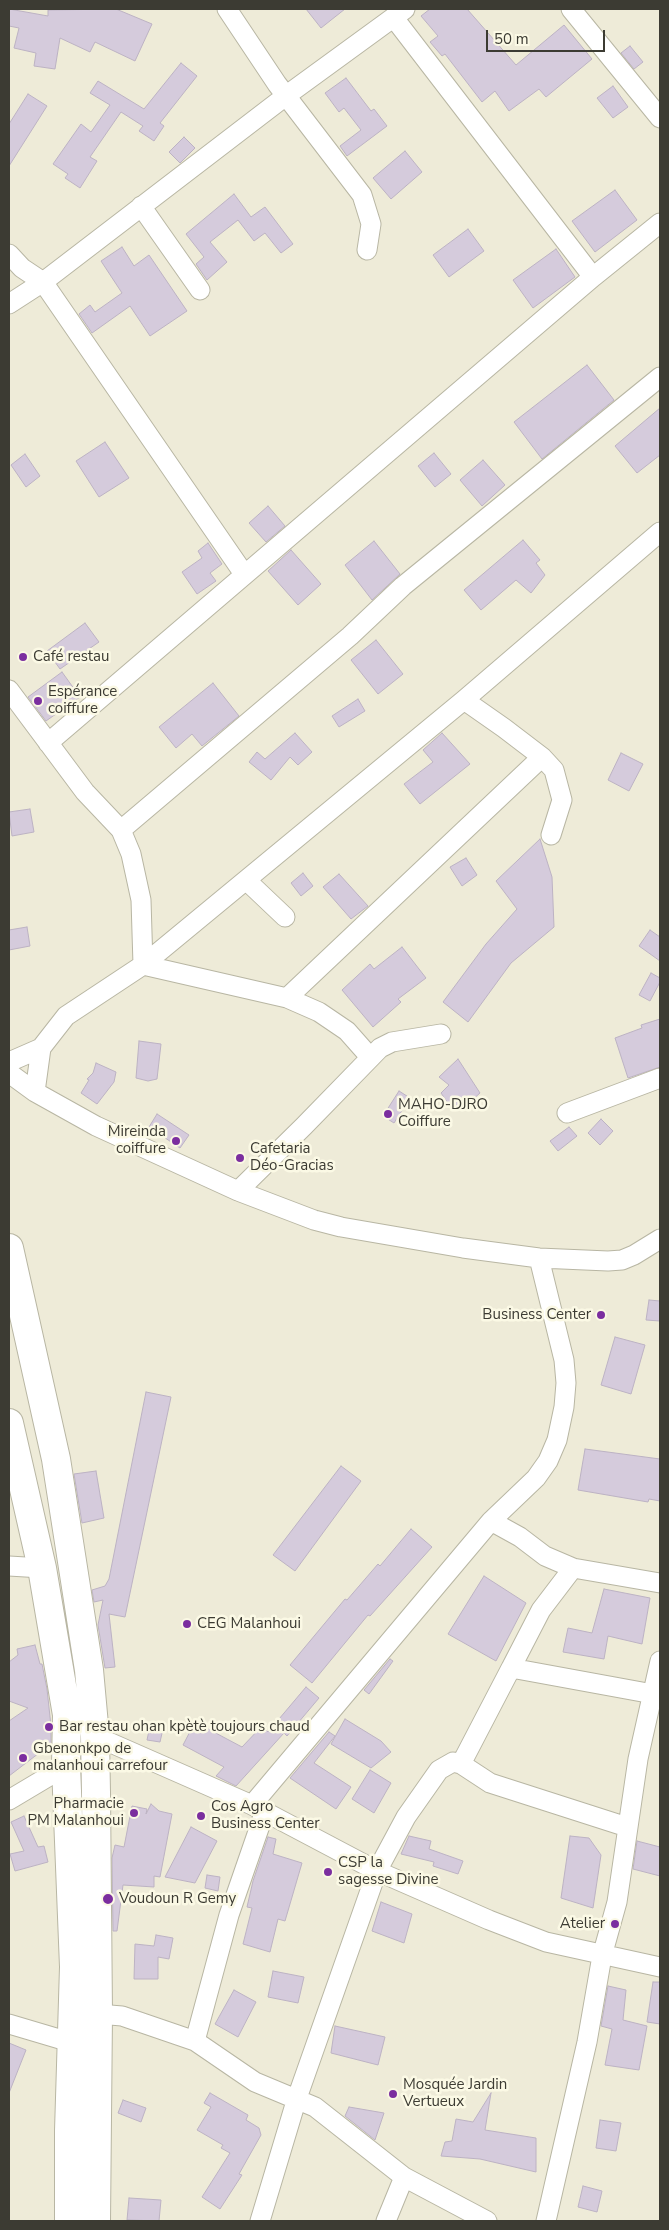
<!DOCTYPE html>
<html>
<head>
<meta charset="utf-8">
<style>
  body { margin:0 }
  #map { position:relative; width:669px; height:2230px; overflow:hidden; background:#eeebd8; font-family:"Nunito Sans",sans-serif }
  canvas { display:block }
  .frame { position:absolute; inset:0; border:10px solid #3c3b33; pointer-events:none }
  .scale { position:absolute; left:486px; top:30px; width:119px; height:22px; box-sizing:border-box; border:2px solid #3c3b33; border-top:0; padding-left:6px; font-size:15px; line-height:18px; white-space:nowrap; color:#3c3b33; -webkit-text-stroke:4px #fbf9e5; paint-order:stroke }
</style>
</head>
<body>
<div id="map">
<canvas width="669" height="2230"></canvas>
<div class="frame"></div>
<div class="scale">50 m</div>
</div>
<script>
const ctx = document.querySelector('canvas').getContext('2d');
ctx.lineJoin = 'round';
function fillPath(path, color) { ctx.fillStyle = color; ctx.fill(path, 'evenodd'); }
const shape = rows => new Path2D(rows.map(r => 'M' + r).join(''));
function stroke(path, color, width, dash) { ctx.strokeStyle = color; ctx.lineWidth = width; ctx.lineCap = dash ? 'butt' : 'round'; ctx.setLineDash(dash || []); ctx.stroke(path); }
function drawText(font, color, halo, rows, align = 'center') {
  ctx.font = font + ' "Nunito Sans",sans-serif'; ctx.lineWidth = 5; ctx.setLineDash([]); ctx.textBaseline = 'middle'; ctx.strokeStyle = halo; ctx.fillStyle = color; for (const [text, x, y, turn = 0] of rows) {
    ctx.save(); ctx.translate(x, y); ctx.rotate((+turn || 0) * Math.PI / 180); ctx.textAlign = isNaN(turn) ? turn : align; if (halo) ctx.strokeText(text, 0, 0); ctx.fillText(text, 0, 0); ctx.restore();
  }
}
const building = shape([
  [9,9,48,16,48,10,116,9,152,24,135,61,95,42,90,52,60,38,55,69,34,66,36,53,14,48,19,28,9,26,9,9],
  [306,9,345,9,321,28,306,9],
  [430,9,467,9,516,65,564,25,592,59,546,97,539,89,509,111,495,91,482,102,445,54,442,56,430,42,438,36,421,16,430,9],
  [630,46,643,62,634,69,621,53,630,46],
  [181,63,197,76,160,123,164,126,154,141,139,131,143,126,121,112,90,157,97,161,80,188,65,178,68,174,53,164,81,124,91,132,110,105,90,93,98,81,144,109,181,63],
  [346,78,371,111,374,109,387,126,347,156,340,146,361,130,344,108,339,112,325,93,346,78],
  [613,86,628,107,613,118,597,98,613,86],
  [28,94,47,106,9,166,9,124,28,94],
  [184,137,195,148,180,163,169,152,184,137],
  [405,151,422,172,391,199,373,178,405,151],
  [615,190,637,220,595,252,572,221,615,190],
  [234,194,251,217,265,207,293,244,281,253,265,233,254,241,238,220,210,242,227,262,207,280,196,264,204,257,186,234,234,194],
  [468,229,484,251,449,277,433,255,468,229],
  [122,247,134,266,149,255,187,311,150,336,130,306,92,333,79,314,90,305,95,312,122,293,101,261,122,247],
  [556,249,575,277,533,308,513,280,556,249],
  [587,365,614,400,542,459,514,422,587,365],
  [660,408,660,455,637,473,615,446,660,408],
  [105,442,129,478,99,497,76,461,105,442],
  [434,453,451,474,435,487,418,466,434,453],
  [25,454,40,476,26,487,11,465,25,454],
  [483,460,505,485,482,506,460,480,483,460],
  [268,506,285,526,266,542,249,523,268,506],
  [523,540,540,560,536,563,545,575,531,593,516,580,481,610,464,590,523,540],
  [374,541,400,574,372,600,345,565,374,541],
  [208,543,222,564,210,573,216,581,197,594,182,572,202,558,198,551,208,543],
  [291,550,321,584,298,605,268,571,291,550],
  [85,623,99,642,60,669,47,651,85,623],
  [376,640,403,674,378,694,351,660,376,640],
  [62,672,80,697,46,721,28,697,62,672],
  [213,683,239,716,202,746,192,734,176,748,159,727,213,683],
  [358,699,365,711,339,727,332,716,358,699],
  [295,733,312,752,298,765,290,757,271,780,249,762,257,752,265,759,295,733],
  [442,733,470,764,420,804,404,784,433,762,423,750,442,733],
  [621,753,643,764,629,791,608,780,621,753],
  [30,809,34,832,12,836,9,812,30,809],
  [540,839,552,877,554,927,511,963,468,1022,443,1002,486,944,517,909,496,881,540,839],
  [466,858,477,875,462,886,450,867,466,858],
  [303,873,313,886,301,896,291,883,303,873],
  [339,874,368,906,351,919,323,887,339,874],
  [27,927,30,946,9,950,9,930,27,927],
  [650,930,660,937,660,961,639,946,650,930],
  [402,947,426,978,398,999,401,1002,373,1027,342,990,370,964,374,969,402,947],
  [651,973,660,978,660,982,650,1001,639,995,651,973],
  [660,1019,660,1067,628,1078,615,1038,642,1028,641,1025,660,1019],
  [139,1041,161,1044,157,1079,148,1081,136,1078,139,1041],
  [458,1059,480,1093,462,1109,457,1110,450,1106,441,1093,449,1085,439,1077,458,1059],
  [96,1063,116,1072,114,1082,97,1104,81,1093,89,1080,87,1079,93,1073,96,1063],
  [399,1091,410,1098,394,1123,383,1116,399,1091],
  [157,1114,189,1135,180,1148,149,1127,157,1114],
  [601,1119,613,1131,600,1145,588,1133,601,1119],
  [569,1127,577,1136,558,1151,550,1141,569,1127],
  [649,1300,660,1301,660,1321,646,1320,649,1300],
  [615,1337,645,1345,631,1394,601,1385,615,1337],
  [146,1392,171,1397,125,1617,109,1614,115,1667,105,1668,98,1625,103,1600,94,1602,92,1590,105,1586,109,1579,146,1392],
  [585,1449,660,1459,660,1501,649,1499,648,1502,578,1490,585,1449],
  [341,1466,361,1481,295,1571,273,1555,341,1466],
  [96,1471,104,1518,82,1523,74,1474,96,1471],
  [411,1529,432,1547,370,1616,368,1615,312,1683,290,1665,345,1599,347,1600,378,1564,380,1566,411,1529],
  [484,1576,526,1603,496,1661,448,1634,484,1576],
  [604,1589,650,1598,642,1644,608,1636,604,1659,563,1652,568,1628,592,1633,604,1589],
  [35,1645,40,1664,42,1664,47,1689,51,1726,51,1749,43,1750,9,1776,9,1721,28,1708,9,1701,9,1662,18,1655,17,1649,35,1645],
  [390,1659,393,1661,369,1694,364,1690,390,1659],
  [306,1687,319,1698,287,1736,284,1733,236,1786,216,1776,224,1767,183,1745,195,1722,242,1747,262,1726,268,1732,306,1687],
  [345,1719,381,1741,391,1752,371,1768,331,1744,345,1719],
  [150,1726,163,1729,160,1742,147,1740,150,1726],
  [329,1732,335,1736,314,1763,351,1787,336,1809,290,1778,329,1732],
  [370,1770,391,1783,374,1813,352,1799,370,1770],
  [151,1804,159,1811,172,1814,160,1877,154,1876,154,1887,123,1885,117,1931,113,1931,112,1858,115,1845,124,1847,132,1806,147,1809,146,1814,151,1804],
  [24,1816,38,1847,44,1846,48,1862,15,1871,10,1854,24,1851,11,1822,24,1816],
  [191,1827,217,1841,195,1883,165,1877,191,1827],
  [409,1836,431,1841,429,1849,463,1861,458,1874,433,1866,434,1862,401,1854,409,1836],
  [570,1836,589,1838,601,1855,593,1908,561,1898,570,1836],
  [268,1837,276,1839,273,1854,302,1863,285,1921,278,1919,270,1952,243,1944,252,1908,247,1907,253,1881,268,1837],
  [637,1841,660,1847,660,1876,633,1869,637,1841],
  [207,1875,220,1877,218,1891,205,1888,207,1875],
  [381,1902,412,1914,404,1943,372,1931,381,1902],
  [156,1935,173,1938,169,1959,158,1957,158,1979,134,1979,135,1944,154,1946,156,1935],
  [273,1971,304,1977,298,2003,268,1997,273,1971],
  [653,1982,660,1982,660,2024,647,2022,653,1982],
  [608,1986,626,1990,623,2020,647,2026,639,2070,605,2065,612,2029,601,2026,608,1986],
  [234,1990,256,2002,238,2037,215,2024,234,1990],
  [335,2026,385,2037,378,2065,331,2053,335,2026],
  [9,2043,26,2050,9,2093,9,2043],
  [210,2093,248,2115,246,2120,259,2128,261,2135,239,2174,242,2175,220,2209,202,2197,230,2153,221,2148,223,2145,197,2130,211,2107,204,2103,210,2093],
  [491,2093,485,2130,536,2138,536,2172,480,2159,441,2156,445,2142,452,2141,456,2119,473,2122,491,2093],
  [123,2100,146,2108,141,2122,118,2113,123,2100],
  [349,2107,384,2113,375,2140,345,2116,349,2107],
  [600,2120,621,2123,616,2151,596,2148,600,2120],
  [583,2186,602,2191,597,2212,578,2207,583,2186],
  [129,2198,161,2200,159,2221,127,2220,129,2198]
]);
fillPath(building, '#d5cbdc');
stroke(building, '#bcb2c3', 1);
const street = shape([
  [227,9,277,84,362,195,371,224,367,250],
  [571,9,660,118],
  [394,18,593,277],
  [141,206,200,290],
  [9,254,22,268,43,282,244,574],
  [9,304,43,282,287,95,405,9],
  [9,690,85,792,121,830,131,854,141,900,143,965,287,998,319,1012,347,1031,370,1057],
  [464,700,504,728,542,757,554,770,562,800,551,835],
  [48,743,593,277,660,223],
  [121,830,350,636,403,586,660,377],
  [246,880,285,917],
  [287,998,542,757],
  [9,1062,41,1048],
  [9,1073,35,1092,96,1126,238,1191,314,1220,341,1227,463,1248,539,1258,608,1261,622,1260,634,1255,660,1239],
  [35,1092,41,1048,66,1016,143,965,464,700,660,532],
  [567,1113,660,1078],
  [238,1191,304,1126,380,1048,392,1042,441,1034],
  [491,1521,520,1537,545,1556,573,1568],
  [9,1566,42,1568],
  [511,1668,541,1610,573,1568,660,1583],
  [95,1736,252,1805,377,1871,489,1920,546,1942,660,1967],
  [461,1764,511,1668,653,1694],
  [9,1800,66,1766],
  [252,1805,491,1521,536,1478,548,1461,557,1440,564,1407,566,1383,564,1360,539,1258],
  [98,2014,122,2016,195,2041,255,2082,315,2107,404,2177,487,2221],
  [9,2024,73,2043],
  [195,2041,229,1915,264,1814],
  [260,2221,297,2098,377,1871,406,1817,439,1770,453,1762,461,1764,490,1783,627,1827],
  [386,2221,404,2177],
  [546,2221,587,2042,602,1956,617,1902,638,1759,660,1661]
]);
const primary = shape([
  [9,1248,56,1459,89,1670,95,1736,96,1793,98,2014,96,2221],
  [9,1423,42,1568,67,1715,66,1766,74,1967,69,2131,69,2221]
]);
stroke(street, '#b8b6a3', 21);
stroke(primary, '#b8b6a3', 30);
stroke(street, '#fff', 19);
stroke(primary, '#fff', 28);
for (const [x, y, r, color] of [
  [23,657,5,"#7b2e9f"],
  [38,701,5,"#7b2e9f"],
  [388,1114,5,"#7b2e9f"],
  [176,1141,5,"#7b2e9f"],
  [240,1158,5,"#7b2e9f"],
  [601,1315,5,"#7b2e9f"],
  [187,1624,5,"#7b2e9f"],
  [49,1727,5,"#7b2e9f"],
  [23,1758,5,"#7b2e9f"],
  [134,1813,5,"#7b2e9f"],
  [201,1816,5,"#7b2e9f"],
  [328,1872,5,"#7b2e9f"],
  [108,1899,6,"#7b2e9f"],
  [615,1924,5,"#7b2e9f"],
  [393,2094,5,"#7b2e9f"]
]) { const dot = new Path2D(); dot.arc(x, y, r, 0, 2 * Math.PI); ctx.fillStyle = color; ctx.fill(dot); stroke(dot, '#fbf9e5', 2); }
drawText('15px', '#3c3b33', '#fbf9e5', [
  ["Café restau",33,657],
  ["Espérance",48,692],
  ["coiffure",48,709],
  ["MAHO-DJRO",398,1105],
  ["Coiffure",398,1122],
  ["Mireinda",166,1132,"right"],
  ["coiffure",166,1149,"right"],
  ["Cafetaria",250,1149],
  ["Déo-Gracias",250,1166],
  ["Business Center",591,1315,"right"],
  ["CEG Malanhoui",197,1624],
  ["Bar restau ohan kpètè toujours chaud",59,1727],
  ["Gbenonkpo de",33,1749],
  ["malanhoui carrefour",33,1766],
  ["Pharmacie",124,1804,"right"],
  ["PM Malanhoui",124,1821,"right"],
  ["Cos Agro",211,1807],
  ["Business Center",211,1824],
  ["CSP la",338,1863],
  ["sagesse Divine",338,1880],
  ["Voudoun R Gemy",119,1899],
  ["Atelier",605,1924,"right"],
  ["Mosquée Jardin",403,2085],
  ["Vertueux",403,2102]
], 'left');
</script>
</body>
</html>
